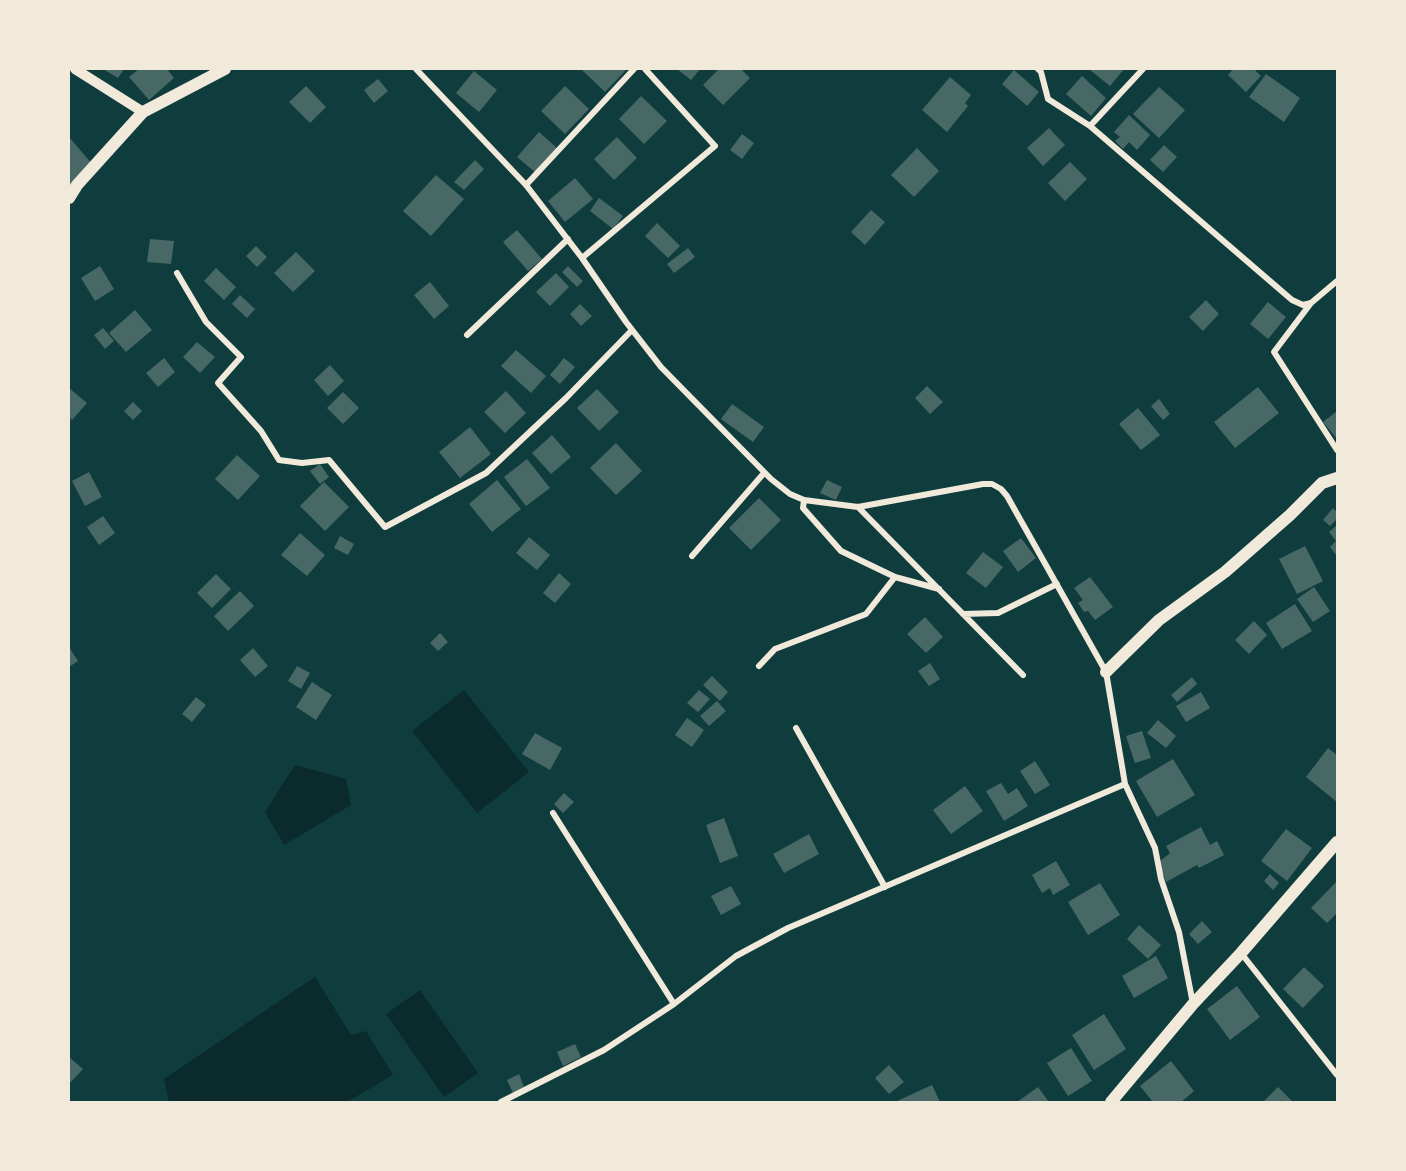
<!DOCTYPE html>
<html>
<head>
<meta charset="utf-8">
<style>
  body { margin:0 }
  #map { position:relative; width:1406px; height:1171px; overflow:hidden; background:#0f3d3e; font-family:Cabin,sans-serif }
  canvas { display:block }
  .frame { position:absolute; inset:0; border:70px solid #f1e9da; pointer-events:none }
</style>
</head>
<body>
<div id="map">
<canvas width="1406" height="1171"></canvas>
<div class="frame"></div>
</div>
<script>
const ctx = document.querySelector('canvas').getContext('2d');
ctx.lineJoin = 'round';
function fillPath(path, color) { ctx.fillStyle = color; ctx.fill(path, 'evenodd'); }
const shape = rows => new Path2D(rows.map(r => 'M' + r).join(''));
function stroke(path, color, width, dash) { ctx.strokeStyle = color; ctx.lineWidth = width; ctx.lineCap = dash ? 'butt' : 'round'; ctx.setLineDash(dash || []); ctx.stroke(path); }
fillPath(shape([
  [464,690,529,772,477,813,412,731],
  [295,765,346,779,351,805,284,845,265,812],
  [315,977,351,1035,366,1031,393,1075,347,1102,169,1102,164,1079],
  [420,990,478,1073,444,1097,386,1014]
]), '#0a2a2b');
fillPath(shape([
  [103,69,124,69,118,78],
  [139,69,167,69,174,78,149,100,129,77],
  [581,69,624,69,625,71,605,92],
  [677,69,700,69,691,80],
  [719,69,741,69,750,78,723,105,703,85],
  [1089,69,1124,69,1110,86],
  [1233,69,1254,69,1261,76,1246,92,1228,75],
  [1014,70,1039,92,1027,106,1002,84],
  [474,71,497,90,479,112,456,93],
  [1266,74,1300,98,1284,122,1249,97],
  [1082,76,1106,98,1091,116,1066,94],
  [950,77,971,95,965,103,968,106,947,132,922,110],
  [378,79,388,91,374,103,364,90],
  [306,86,326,107,310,123,289,102],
  [565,86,589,109,565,134,541,111],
  [1159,87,1185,110,1159,138,1133,114],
  [641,96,667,121,644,144,619,119],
  [1129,115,1150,135,1137,150,1129,142,1123,149,1115,141,1120,137,1114,132],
  [1049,128,1065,145,1043,166,1027,148],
  [539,132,558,149,536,173,517,157],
  [742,134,754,143,742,159,730,150],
  [69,137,93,165,69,186],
  [617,137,637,158,614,180,594,159],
  [1164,145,1177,157,1163,172,1150,160],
  [917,148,939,171,914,197,891,175],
  [475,160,484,169,464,190,454,182],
  [1070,162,1087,179,1065,201,1048,183],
  [436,175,464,199,431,236,403,211],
  [575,178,593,199,565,222,548,201],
  [599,198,623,216,613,229,590,211],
  [871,210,885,222,865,245,851,232],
  [657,223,680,246,668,258,645,236],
  [517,230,542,259,528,271,503,242],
  [150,239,174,241,171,264,147,262],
  [256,246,267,257,257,267,246,256],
  [688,248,695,257,674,273,667,264],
  [296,252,315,271,293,292,274,273],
  [100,266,114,289,95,301,81,278],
  [568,266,583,281,577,287,562,272],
  [216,268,236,287,224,300,204,281],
  [556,273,569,287,550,306,536,292],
  [430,282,449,306,434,319,414,295],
  [240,295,255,309,247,318,232,304],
  [1206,300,1219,314,1203,331,1189,317],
  [1268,302,1286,317,1268,339,1250,324],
  [580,304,592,316,581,326,570,314],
  [135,310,152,330,126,352,109,333],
  [103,328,114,341,105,349,94,335],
  [197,342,215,357,200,373,183,357],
  [516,350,546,376,531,393,501,366],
  [164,358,175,372,158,387,146,373],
  [564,358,575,367,560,384,550,375],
  [330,365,344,381,328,396,314,380],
  [927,386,943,402,930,414,915,398],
  [1258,387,1279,413,1235,448,1214,422],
  [69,388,87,403,72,420,69,417],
  [597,389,619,412,599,431,577,408],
  [506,391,526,413,505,433,484,412],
  [343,392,359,408,343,424,327,408],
  [1159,399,1170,414,1163,420,1151,406],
  [133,402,142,411,133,420,124,411],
  [732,404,764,427,753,442,721,419],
  [1138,408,1160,435,1141,450,1119,424],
  [1337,411,1337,439,1323,422],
  [470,427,491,454,460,478,439,452],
  [552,435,571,457,551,474,532,453],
  [616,443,642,471,616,495,590,468],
  [237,455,260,476,238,500,215,479],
  [527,459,550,488,526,506,504,477],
  [320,464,329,477,320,484,310,471],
  [89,472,102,497,85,506,72,481],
  [497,480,521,509,492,532,469,504],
  [827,480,842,487,836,500,820,493],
  [324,482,349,507,325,531,300,506],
  [759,498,781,520,751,550,729,528],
  [1333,508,1337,512,1337,519,1330,526,1323,520],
  [103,516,115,533,99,545,87,527],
  [1337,525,1337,556,1330,547,1336,541,1329,532],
  [300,533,325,555,307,576,281,555],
  [340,536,354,544,348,555,334,548],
  [529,537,550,555,537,570,516,553],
  [1021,538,1036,558,1018,572,1003,551],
  [1305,546,1323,581,1297,594,1279,559],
  [983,552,1003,567,986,588,966,573],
  [559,573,571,584,555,603,543,593],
  [216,574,231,589,212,608,197,593],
  [1090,577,1113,607,1095,620,1088,611,1084,612,1078,603,1083,600,1074,588],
  [1314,587,1330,611,1313,622,1297,599],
  [240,591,254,606,228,631,214,616],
  [1295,604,1312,631,1282,649,1266,623],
  [925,617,943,637,926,653,907,634],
  [1254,621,1267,635,1249,654,1235,640],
  [440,633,448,642,438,651,430,643],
  [69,647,78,661,69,667],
  [253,648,268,666,255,677,240,660],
  [930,663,940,679,929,686,918,671],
  [297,666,310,673,301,689,288,681],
  [712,676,728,692,720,701,703,685],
  [1192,677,1197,684,1177,702,1171,695],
  [312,682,332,695,316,720,296,707],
  [699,690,710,699,698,712,687,703],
  [1201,692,1210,708,1186,722,1176,706],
  [196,697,206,705,192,722,182,714],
  [717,701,726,711,709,726,700,716],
  [687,718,704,730,692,747,675,735],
  [1158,720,1176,736,1166,748,1147,733],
  [1142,731,1151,758,1135,763,1126,736],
  [535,733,562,748,550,770,522,754],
  [1328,748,1337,755,1337,802,1306,777],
  [1173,759,1195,795,1157,817,1136,781],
  [1035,761,1050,785,1035,794,1020,771],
  [1001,783,1008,794,1017,788,1028,806,1004,821,986,791],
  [965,786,983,811,951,834,933,810],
  [564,793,574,802,563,813,554,804],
  [724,818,738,856,720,863,706,825],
  [1201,827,1210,845,1217,841,1224,855,1199,868,1197,865,1166,882,1159,862,1170,853,1166,846],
  [1286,829,1312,848,1287,881,1261,861],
  [809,834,819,854,784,873,773,854],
  [1056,861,1070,885,1053,895,1050,888,1042,893,1032,875],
  [1270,874,1279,883,1273,890,1264,881],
  [1337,881,1337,913,1327,923,1311,908],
  [1100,883,1120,915,1088,935,1068,902],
  [731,886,741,904,721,915,711,896],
  [1202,921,1212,932,1198,944,1189,934],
  [1139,925,1161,945,1148,959,1127,939],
  [1156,956,1168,978,1134,998,1122,976],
  [1304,967,1324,986,1303,1008,1283,989],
  [1237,986,1260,1017,1230,1040,1207,1009],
  [1104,1014,1126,1049,1094,1070,1072,1035],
  [575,1044,581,1057,563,1066,557,1052],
  [1071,1048,1092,1081,1068,1096,1047,1063],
  [69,1057,83,1069,69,1084],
  [1171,1061,1194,1091,1181,1102,1153,1102,1140,1086],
  [889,1065,904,1082,889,1094,875,1078],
  [519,1074,524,1087,513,1093,507,1080],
  [932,1085,940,1102,895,1102],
  [1038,1087,1049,1102,1017,1102],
  [1278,1087,1293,1102,1263,1102]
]), '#486865');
stroke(shape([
  [416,69,526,185,582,258,626,322,661,367,771,479,790,494,804,500,858,507,983,484,992,484,1001,489,1007,496,1106,672,1125,784,1155,848,1161,879,1179,932,1193,1004],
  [1038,69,1041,72,1048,99,1090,126,1292,300,1303,305,1311,303,1337,281],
  [1090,126,1143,69],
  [526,185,634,69],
  [582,258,715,146,645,69],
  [177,273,206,322,241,357,218,383,261,431,279,460,302,463,329,460,385,527,486,473,566,398,632,330],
  [1311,303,1274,352,1337,450],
  [467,335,568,239],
  [804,500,803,508,841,551,895,577,939,589],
  [858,507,1023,675],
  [692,556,764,473],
  [963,614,998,613,1057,584],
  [759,666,775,649,866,614,895,577],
  [796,728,885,887],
  [553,813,674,1004],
  [1241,953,1337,1075],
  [501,1102,604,1050,674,1004,736,956,788,928,1125,784]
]), '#f1e9da', 6);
stroke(shape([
  [75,69,143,112]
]), '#f1e9da', 10);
stroke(shape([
  [69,198,77,185,143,112,225,69],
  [1106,672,1159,620,1225,572,1290,515,1322,483,1337,478],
  [1111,1102,1193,1004,1241,953,1337,842]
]), '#f1e9da', 12);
</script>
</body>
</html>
